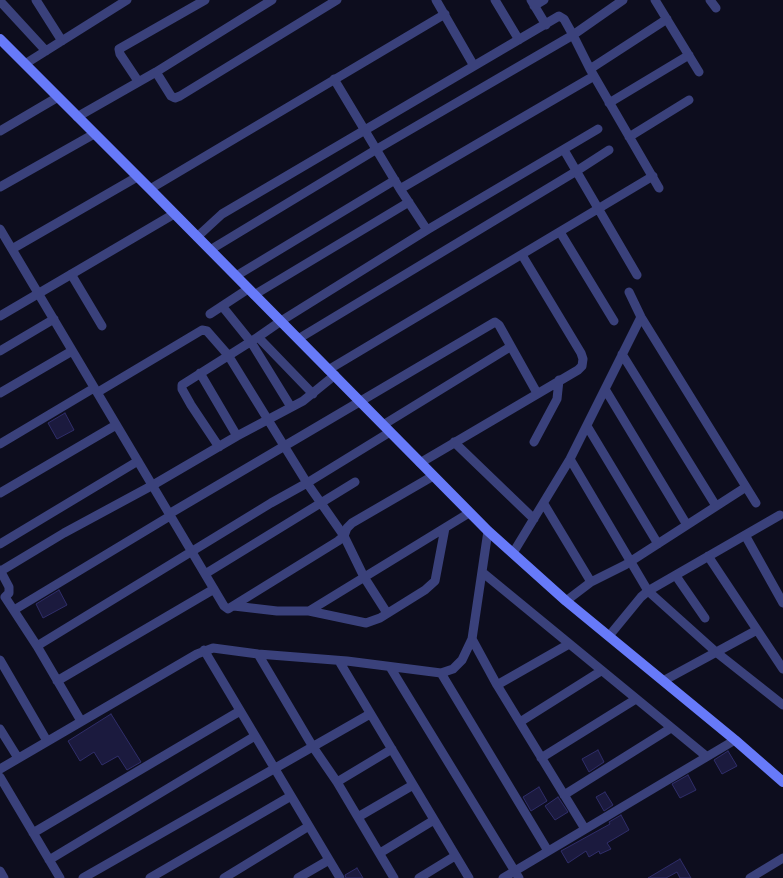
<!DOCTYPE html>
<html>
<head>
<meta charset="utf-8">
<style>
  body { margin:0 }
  canvas { display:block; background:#0d0d1e }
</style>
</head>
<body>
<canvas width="783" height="878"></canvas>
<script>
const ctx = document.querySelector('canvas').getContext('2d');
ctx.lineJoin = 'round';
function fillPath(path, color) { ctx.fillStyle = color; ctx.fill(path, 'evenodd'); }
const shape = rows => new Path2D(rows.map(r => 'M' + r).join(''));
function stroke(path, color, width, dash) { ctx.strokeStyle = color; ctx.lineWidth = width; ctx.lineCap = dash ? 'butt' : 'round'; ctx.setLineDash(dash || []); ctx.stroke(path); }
const building = shape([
  [65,413,74,430,57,439,48,423,65,413],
  [59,590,67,605,43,618,36,604,59,590],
  [111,714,141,762,127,770,118,756,102,765,94,752,80,761,68,741,111,714],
  [598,750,604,762,589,772,582,759,598,750],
  [728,751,737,766,722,774,714,760,728,751],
  [688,775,696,790,680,798,672,784,688,775],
  [539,787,547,801,531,811,523,797,539,787],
  [605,792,613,805,604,811,596,797,605,792],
  [558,797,568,812,555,820,545,806,558,797],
  [621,815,629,830,607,843,611,849,600,854,599,851,589,857,586,851,568,863,561,851,610,824,609,822,621,815],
  [680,859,691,878,680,878,677,872,666,878,648,878,680,859],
  [357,868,363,878,346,878,345,875,357,868]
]);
fillPath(building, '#1b1a3e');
stroke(building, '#2f2d69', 1);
stroke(shape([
  [36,0,62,41],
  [436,0,474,66],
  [495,0,519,40],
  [531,0,546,25],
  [655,0,699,72],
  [710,0,716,8],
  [0,1,46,51],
  [534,6,544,0],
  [25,64,127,0],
  [590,69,667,19],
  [156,72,171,96,175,98,180,96,337,0],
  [334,79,400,189,427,230],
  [138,81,120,54,119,49,205,0],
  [609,103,689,55],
  [77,117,156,72,272,0],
  [0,131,58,97],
  [629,137,689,100],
  [564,150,637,275],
  [0,187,94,134],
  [150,189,445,14],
  [400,189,594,76],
  [0,229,224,606,228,609,338,541,344,536,347,528,352,523,433,476],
  [560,232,614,321],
  [197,237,222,214,559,16,564,19,573,35,590,69,659,188],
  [12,249,137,177],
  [210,250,377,149,573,35,623,0],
  [71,274,102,326],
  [236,276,395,180],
  [629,292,641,317,756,503],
  [254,295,409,202],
  [222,306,251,342,291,407],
  [210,314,248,289],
  [0,316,174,214],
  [298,339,575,172,609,150],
  [0,351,54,319],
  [622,354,716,506],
  [328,370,653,176],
  [200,373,237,436],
  [605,389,687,525],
  [98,392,202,330,207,331,228,355,307,483,344,536,364,577,387,613],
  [0,393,72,351],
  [313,394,258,337,281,321,427,230,598,129],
  [383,425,510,347],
  [587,426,658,544],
  [454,442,534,519],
  [534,442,557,399,559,380],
  [0,444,94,388],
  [219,447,191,405,182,389,182,385,258,337],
  [570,459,648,591,716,652,783,705],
  [420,463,578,370,582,366,583,359,581,353,522,255],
  [0,493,116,425],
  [544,504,591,582],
  [169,514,495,322,499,325,537,393],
  [745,535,783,603],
  [0,544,138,461],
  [513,553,570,459,641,317],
  [708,556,783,669],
  [0,570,9,587,9,593,5,597,37,646,81,721],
  [1,571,64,533,153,485,237,436,303,401,335,375],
  [482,572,706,756],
  [205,574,355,482],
  [676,576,705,618],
  [566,601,591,582,625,565,746,487],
  [234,606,277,611,309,611,469,513],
  [14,610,170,516],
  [309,611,366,623,380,618,425,590,435,581,445,528],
  [609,636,641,597,648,591,780,515],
  [472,639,497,685,585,829],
  [37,646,271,503,307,483,390,432],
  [204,650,340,878],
  [258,654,313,747,337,782,394,878],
  [0,660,47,741],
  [339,661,469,878],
  [390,667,519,878],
  [441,673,548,851],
  [57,681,214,589],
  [663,681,757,630],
  [497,685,569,644],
  [520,722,601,671],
  [0,729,18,758],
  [541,758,636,699],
  [0,769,197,654,213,648,258,654,347,661,441,673,453,669,462,660,472,639,488,531],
  [0,777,60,878],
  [337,782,392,749],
  [564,795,671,728],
  [358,817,413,785],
  [33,833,240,711],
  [380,853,434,820],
  [49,860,255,736],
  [0,871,4,878],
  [83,878,370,714],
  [150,878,291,796],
  [224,878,309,826],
  [298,878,329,860],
  [419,878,455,856],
  [503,878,735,740],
  [750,878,783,858]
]), '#3a417b', 9);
stroke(shape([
  [0,39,150,189,488,531,566,601,735,740,783,782]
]), '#677af9', 10);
</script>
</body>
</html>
